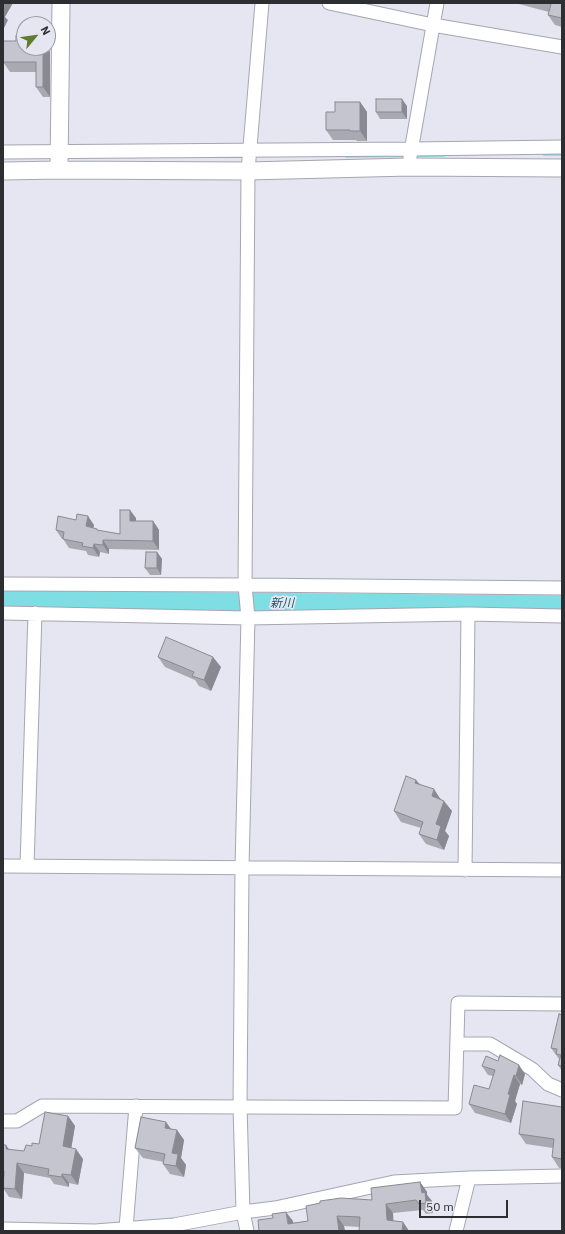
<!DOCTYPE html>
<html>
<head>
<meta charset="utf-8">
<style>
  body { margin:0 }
  #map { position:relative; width:565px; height:1234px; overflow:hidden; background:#e5e6f1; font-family:"IBM Plex Sans",sans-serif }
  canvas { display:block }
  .frame { position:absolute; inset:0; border:4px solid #2d2e32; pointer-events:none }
  .north { position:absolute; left:16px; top:16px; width:40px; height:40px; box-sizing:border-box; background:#e5e6f1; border:1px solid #9b9ca5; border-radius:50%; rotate:61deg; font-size:11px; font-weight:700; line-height:16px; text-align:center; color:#2d2e32 }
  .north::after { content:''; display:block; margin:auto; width:14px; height:18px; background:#5f7b30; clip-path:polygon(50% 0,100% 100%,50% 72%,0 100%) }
  .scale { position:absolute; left:419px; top:1200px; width:89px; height:18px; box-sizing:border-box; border:2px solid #2d2e32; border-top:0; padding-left:5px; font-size:12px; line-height:14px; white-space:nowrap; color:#2d2e32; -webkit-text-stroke:3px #e5e6f1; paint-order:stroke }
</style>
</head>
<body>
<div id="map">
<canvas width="565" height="1234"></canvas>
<div class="frame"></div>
<div class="north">N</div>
<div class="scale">50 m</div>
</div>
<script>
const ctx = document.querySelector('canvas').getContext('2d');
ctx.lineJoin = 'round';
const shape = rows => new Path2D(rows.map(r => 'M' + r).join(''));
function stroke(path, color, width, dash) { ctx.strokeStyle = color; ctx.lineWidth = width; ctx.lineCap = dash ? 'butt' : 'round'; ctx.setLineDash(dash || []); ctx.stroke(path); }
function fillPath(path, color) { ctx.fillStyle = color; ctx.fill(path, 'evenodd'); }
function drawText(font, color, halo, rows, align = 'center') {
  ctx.font = font + ' "IBM Plex Sans","Noto Sans JP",sans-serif'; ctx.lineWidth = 3.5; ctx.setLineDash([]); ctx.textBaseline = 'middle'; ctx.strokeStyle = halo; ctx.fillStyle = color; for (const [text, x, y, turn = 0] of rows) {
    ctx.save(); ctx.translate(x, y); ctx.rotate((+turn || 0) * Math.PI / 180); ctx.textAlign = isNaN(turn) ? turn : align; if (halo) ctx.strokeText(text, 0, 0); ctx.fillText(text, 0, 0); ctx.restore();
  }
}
stroke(shape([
  [544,154,562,154],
  [346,156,444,155]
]), '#7fdde4', 3.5);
stroke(shape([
  [3,601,562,606]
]), '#7fdde4', 21);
const minor = shape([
  [329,3,433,25,562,47],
  [3,152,412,149,562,147],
  [410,157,437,3],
  [3,584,245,585,562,588],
  [3,613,248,618,468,614,562,616],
  [3,866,562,870],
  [27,866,35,613],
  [465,870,468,614],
  [457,1044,490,1044,532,1069,548,1084,562,1090],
  [3,1121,17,1121,42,1106,455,1108,458,1003,562,1004],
  [126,1228,136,1106],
  [3,1229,95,1231,174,1225,243,1212,275,1208,394,1182,469,1178,562,1176],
  [247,1231,243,1212,240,1106,242,868,248,618,245,585,248,171,262,3],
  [456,1231,469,1178]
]);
const tertiary = shape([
  [59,170,61,3],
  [3,171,59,170,248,171,409,167,562,168]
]);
stroke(minor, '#a5a6b0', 15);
stroke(tertiary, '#a5a6b0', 19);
stroke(minor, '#fff', 13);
stroke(tertiary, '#fff', 17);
fillPath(shape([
  [515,3,562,3,562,27,555,25,548,15,549,12],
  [50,52,50,97,43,97,36,87,36,72,10,72,3,62],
  [360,102,367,112,367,141,357,141,356,140,333,140,326,130,335,112],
  [407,106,407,119,380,119,376,112],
  [136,518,136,521,153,521,159,530,159,550,109,549,109,554,100,552,99,557,88,555,86,551,69,548,63,539,62,539,56,530,76,520,94,525,93,528,98,531,120,534],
  [157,552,162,559,161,575,150,575,145,568],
  [158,657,221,667,211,691,199,686,195,680,165,667],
  [416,780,420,784,441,799,452,811,445,831,449,836,444,850,426,844,419,834,421,828,401,822,394,811],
  [562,1015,562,1071,558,1065,559,1059,551,1048],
  [482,1066,525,1074,522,1085,520,1084,515,1101,517,1104,511,1123,475,1113,469,1104,489,1089,493,1076,488,1075],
  [562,1107,562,1168,559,1168,552,1157,553,1148,526,1144,519,1134],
  [68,1116,75,1126,71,1148,83,1159,78,1185,69,1183,69,1187,54,1184,50,1178,24,1173,22,1199,9,1197,3,1188,3,1145,10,1150,24,1151,39,1144],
  [166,1122,171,1129,177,1130,184,1140,181,1158,186,1165,184,1177,170,1174,163,1164,164,1162,143,1158,135,1148],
  [420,1182,427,1192,427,1195,432,1201,433,1213,426,1214,423,1210,393,1213,393,1221,403,1222,409,1231,359,1231,360,1227,344,1226,345,1231,259,1231,293,1221,293,1223,308,1221,372,1200]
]), '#a9a9b2');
fillPath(shape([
  [3,3,13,3,5,17,8,20,3,30],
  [43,48,48,48,50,52,50,97,43,87],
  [402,99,407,106,407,119,402,112],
  [360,102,367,112,367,141,360,131],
  [130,510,136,518,136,529,130,521],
  [88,516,94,525,92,535,86,526],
  [153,521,159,530,159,550,153,541],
  [103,540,109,549,109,554,103,545],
  [94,544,100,552,99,557,93,548],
  [157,552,162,559,161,575,157,568],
  [213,657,221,667,211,691,204,680],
  [416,780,423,790,415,783],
  [434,789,441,800,432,796],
  [444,801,452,811,445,831,449,836,444,850,437,840,436,824],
  [519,1065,525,1074,522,1085,516,1076],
  [514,1075,520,1084,515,1101,517,1104,511,1123,505,1114,508,1094],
  [68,1116,75,1126,70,1156,63,1146],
  [166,1122,173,1132,165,1128],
  [177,1130,184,1140,181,1158,186,1165,184,1177,176,1166,172,1153],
  [6,1145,13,1155,6,1149],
  [76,1149,83,1159,78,1185,71,1175],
  [17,1163,24,1173,22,1199,15,1189],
  [62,1174,69,1183,69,1187,62,1177],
  [420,1182,427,1192,427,1195,432,1201,433,1213,426,1203,422,1193],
  [386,1204,393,1213,394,1230,387,1220],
  [286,1212,293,1221,294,1231,288,1224],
  [337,1216,344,1226,345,1231,339,1231],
  [403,1222,409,1231,402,1231]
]), '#898a91');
const building = shape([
  [548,3,562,3,562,18,548,15,551,4,548,3],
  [16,36,24,36,24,48,43,48,43,87,36,87,36,62,3,62,3,41,16,41,16,36],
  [376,99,402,99,402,112,376,112,376,99],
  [335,102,360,102,360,131,350,131,350,130,326,130,326,112,335,112,335,102],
  [120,510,130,510,130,521,153,521,153,541,103,540,103,545,94,544,93,548,82,546,83,543,63,539,64,532,56,530,58,516,76,520,77,514,88,516,86,526,97,529,97,530,120,534,120,510],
  [146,552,157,552,157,568,145,568,146,552],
  [166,637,213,657,204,680,192,676,194,672,158,657,166,637],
  [406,776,416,780,415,783,434,789,432,796,444,801,436,824,441,826,437,840,419,834,423,822,394,811,406,776],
  [559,1014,562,1015,562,1066,558,1065,561,1055,556,1054,557,1049,551,1048,559,1014],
  [500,1055,519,1065,516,1076,514,1075,508,1094,510,1095,505,1114,469,1104,474,1085,489,1089,495,1070,482,1066,486,1056,498,1061,500,1055],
  [523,1101,562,1107,562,1159,552,1157,554,1139,519,1134,523,1101],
  [45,1112,68,1116,63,1146,76,1149,71,1175,62,1174,62,1177,48,1175,49,1169,17,1163,15,1189,3,1188,4,1171,3,1170,3,1145,6,1145,6,1149,24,1151,26,1145,32,1146,32,1143,39,1144,45,1112],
  [141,1117,166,1122,165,1128,177,1130,172,1153,178,1154,176,1166,163,1164,165,1154,135,1148,141,1117],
  [420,1182,422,1193,425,1192,426,1203,419,1204,416,1200,386,1204,387,1220,403,1222,402,1231,359,1231,360,1217,337,1216,339,1231,259,1231,258,1220,273,1218,272,1214,286,1212,288,1224,308,1221,306,1206,320,1203,320,1201,341,1198,372,1200,371,1188,420,1182]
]);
fillPath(building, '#c4c5cf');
stroke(building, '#898a91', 1);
drawText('italic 12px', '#0b5f64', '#e5e6f1', [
  ["新川",282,604]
]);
</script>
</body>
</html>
